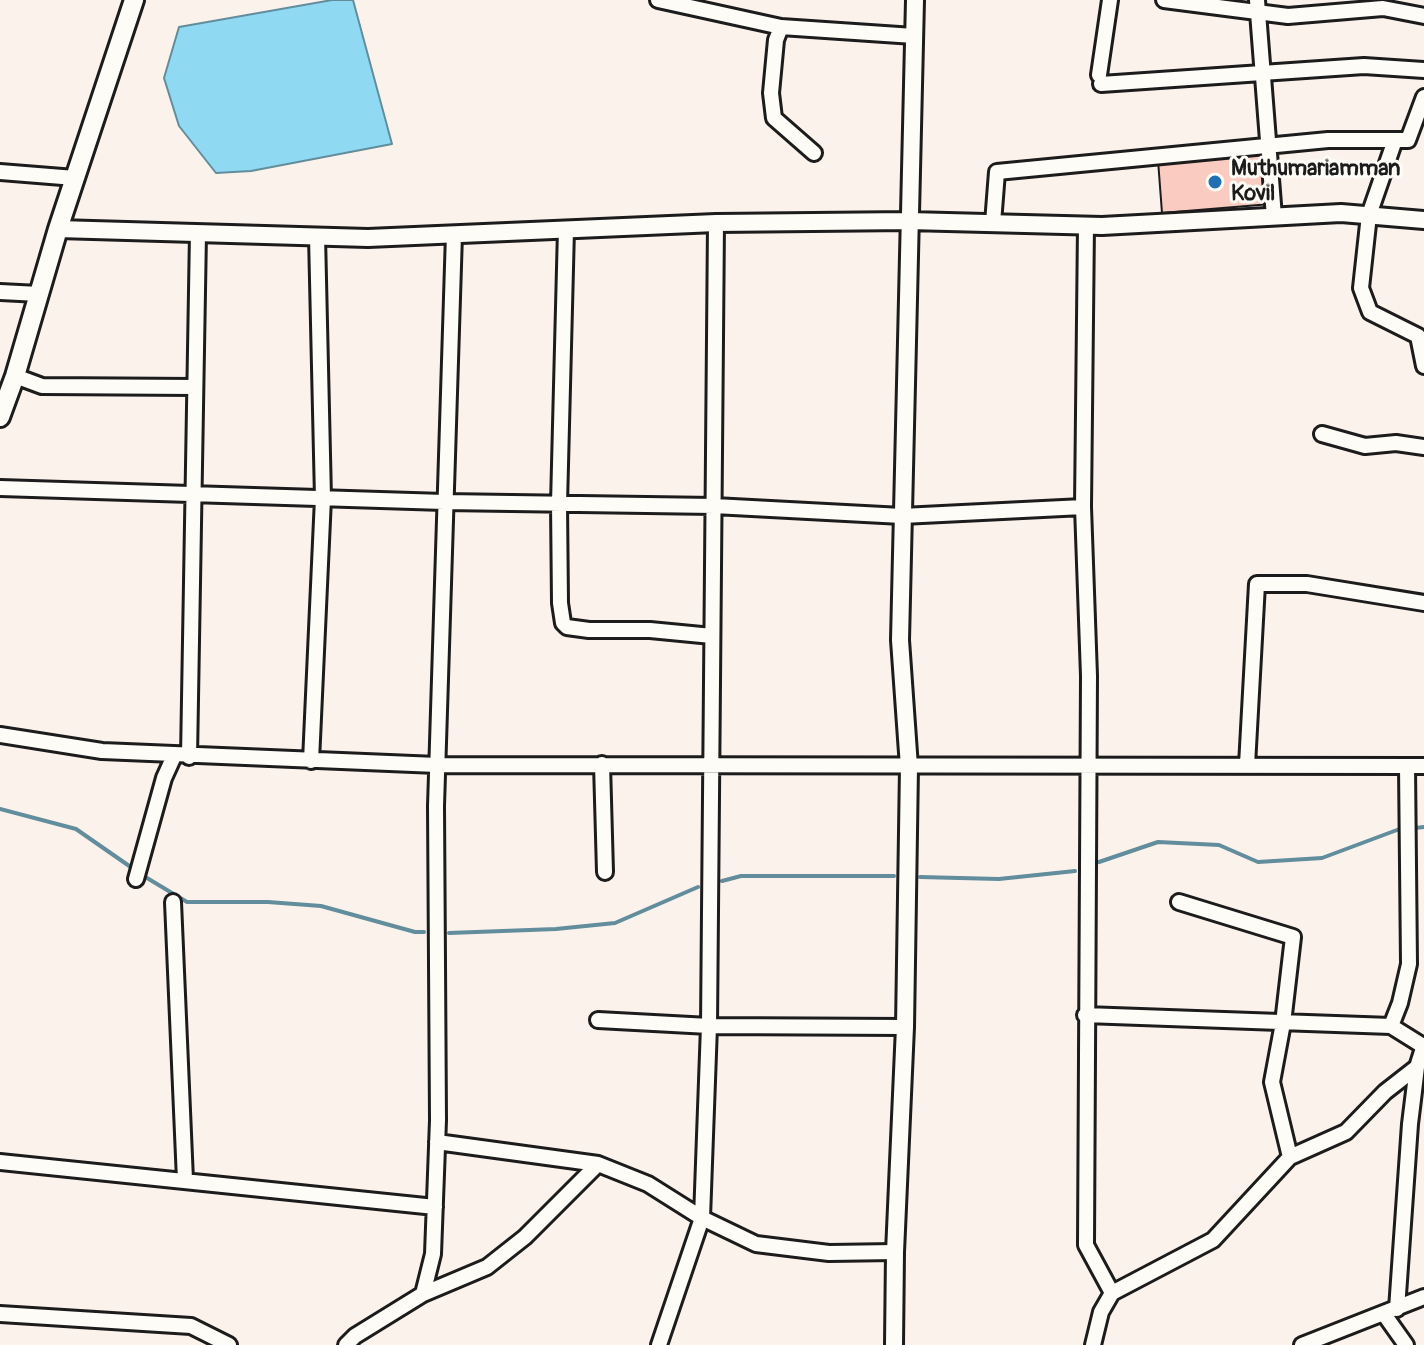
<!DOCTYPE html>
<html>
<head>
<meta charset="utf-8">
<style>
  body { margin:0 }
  canvas { display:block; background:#fcf2ec }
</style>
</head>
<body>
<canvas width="1424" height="1345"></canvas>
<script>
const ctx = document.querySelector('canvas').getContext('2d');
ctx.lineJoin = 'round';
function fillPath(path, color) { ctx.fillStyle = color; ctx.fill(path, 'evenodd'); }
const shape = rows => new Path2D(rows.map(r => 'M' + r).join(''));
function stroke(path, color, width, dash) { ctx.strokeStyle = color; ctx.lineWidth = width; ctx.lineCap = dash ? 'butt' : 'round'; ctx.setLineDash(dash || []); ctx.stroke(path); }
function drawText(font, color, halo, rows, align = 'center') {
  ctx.font = font + ' Pangolin,sans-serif'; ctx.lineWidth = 6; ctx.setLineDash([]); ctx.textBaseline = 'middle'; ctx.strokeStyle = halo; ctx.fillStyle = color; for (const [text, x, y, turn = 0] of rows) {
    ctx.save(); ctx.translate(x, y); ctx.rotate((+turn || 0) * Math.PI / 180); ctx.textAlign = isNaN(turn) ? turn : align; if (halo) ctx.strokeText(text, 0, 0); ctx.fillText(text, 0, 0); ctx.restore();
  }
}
const water = shape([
  [332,0,353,0,392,144,251,171,216,173,179,126,164,78,179,27,332,0]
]);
fillPath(water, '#90d9f2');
stroke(water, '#628d9c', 2);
stroke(shape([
  [0,809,76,829,135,870],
  [1099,862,1158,842,1219,845,1258,862,1322,858,1397,830,1424,827],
  [142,875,187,902,268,902,321,906,415,932,424,932],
  [920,877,999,879,1075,871],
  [722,881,741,876,894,876],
  [449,933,556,929,615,923,698,887]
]), '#628d9c', 4);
const building = shape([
  [1267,151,1271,204,1162,213,1158,160,1267,151]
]);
fillPath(building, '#facbc0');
stroke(building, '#1c1c1c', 2);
const minor = shape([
  [658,0,781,27,914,36],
  [1164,0,1288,16,1383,8,1424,16],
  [1257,0,1274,217],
  [781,27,776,40,771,93,774,118,814,153],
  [1099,75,1110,0],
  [1101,84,1364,66,1424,70],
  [1395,140,1369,215,1361,288,1370,312,1418,336,1424,366],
  [0,172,75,178],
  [993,223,997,172,1328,140,1408,140,1424,97],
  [1086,225,1083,507,1089,676,1086,1245,1112,1293],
  [566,229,559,504,560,603,563,623,567,627,589,630,650,630,712,636],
  [0,292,39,294],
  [15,376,42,386,195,387],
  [1322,434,1365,446,1396,443,1424,447],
  [0,488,444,502,714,506,902,516,1083,507],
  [0,735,102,751,437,765,1424,766],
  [189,757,198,233],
  [311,761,323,498,317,236],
  [602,764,605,872],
  [1247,765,1257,584,1307,584,1424,603],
  [136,879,164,778,174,756],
  [173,902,185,1180],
  [1179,902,1293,937,1283,1023,1272,1082,1290,1157],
  [1085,1015,1391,1026,1423,1046],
  [598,1020,709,1026,905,1027],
  [1391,1026,1400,1003,1409,964,1407,766],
  [437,1142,598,1164,648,1184,702,1218,756,1244,829,1253,895,1252],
  [0,1162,435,1207],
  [1112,1293,1213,1240,1290,1157,1346,1132,1385,1092,1417,1067,1424,1045],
  [423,1294,487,1267,525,1237,598,1164],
  [1397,1309,1410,1124,1417,1067],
  [0,1314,191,1326,229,1345],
  [1384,1314,1406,1345],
  [346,1345,355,1336,423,1294,433,1254,438,1120,436,806,454,234],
  [659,1345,702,1218,709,1026,716,223],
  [1093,1345,1101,1312,1112,1293],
  [1302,1345,1424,1297]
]);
const tertiary = shape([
  [58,229,368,238,716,223,909,221,1102,226,1341,213,1424,220],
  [894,1345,895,1252,905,1027,909,767,900,640,915,0]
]);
const secondary = shape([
  [0,417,15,376,58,229,134,0]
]);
stroke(minor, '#1c1c1c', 20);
stroke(tertiary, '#1c1c1c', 22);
stroke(secondary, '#1c1c1c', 24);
stroke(minor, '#fdfcf7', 14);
stroke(tertiary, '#fdfcf7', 16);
stroke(secondary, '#fdfcf7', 18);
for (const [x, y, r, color] of [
  [1215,182,8,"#1f6fb2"]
]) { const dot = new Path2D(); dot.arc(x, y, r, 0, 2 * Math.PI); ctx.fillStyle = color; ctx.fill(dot); stroke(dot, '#fdfcf7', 3); }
drawText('bold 22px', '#1c1c1c', '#fdfcf7', [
  ["Muthumariamman",1231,169],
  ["Kovil",1231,194]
], 'left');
</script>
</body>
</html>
